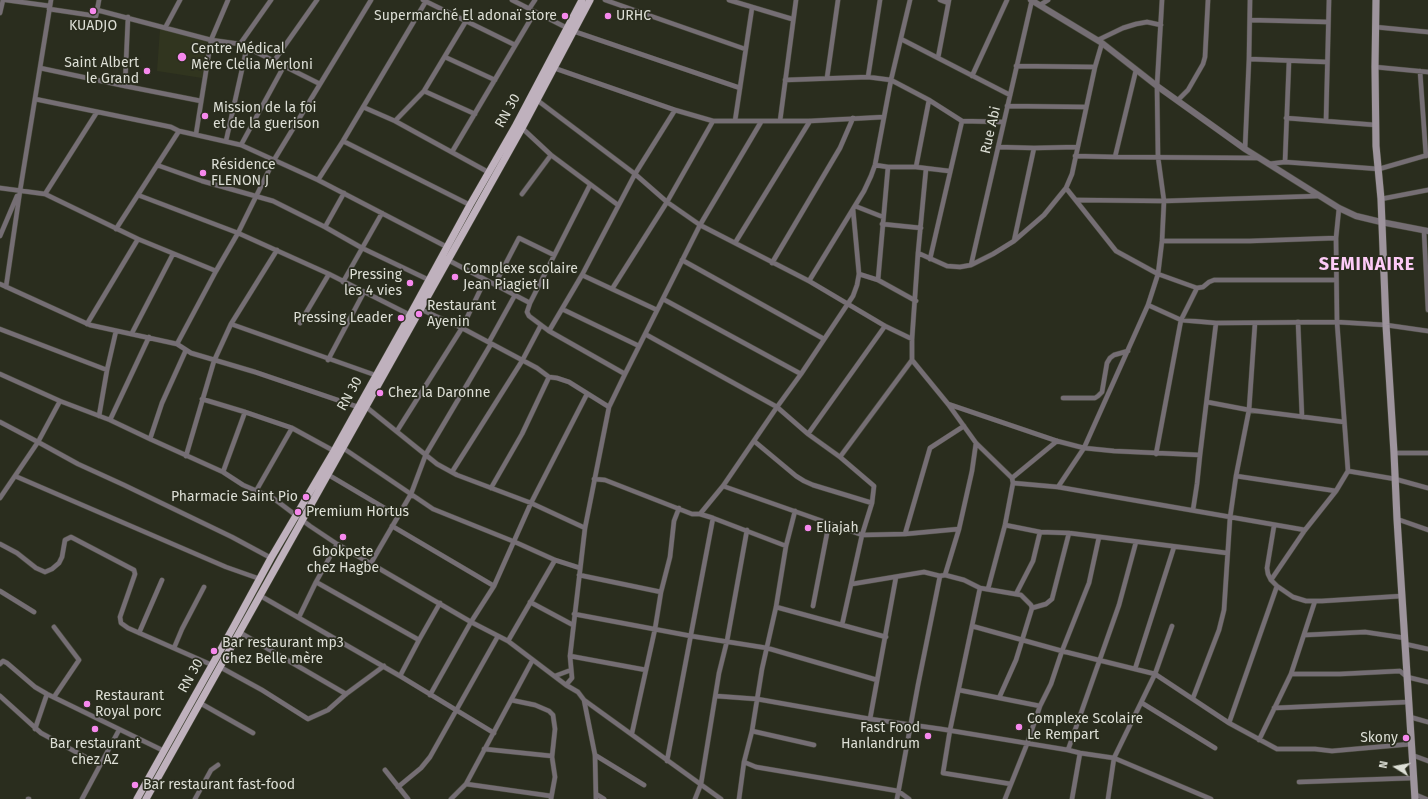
<!DOCTYPE html>
<html>
<head>
<meta charset="utf-8">
<style>
  body { margin:0 }
  #map { position:relative; width:1428px; height:799px; overflow:hidden; background:#2a2d1e; font-family:"Fira Sans",sans-serif }
  canvas { display:block }
  .north { position:absolute; left:1376px; top:747px; width:40px; height:40px; -webkit-text-stroke:3px #2a2d1e; paint-order:stroke; rotate:281deg; font-size:11px; font-weight:700; line-height:16px; text-align:center; color:#dddfd6 }
  .north::after { content:''; display:block; margin:auto; width:14px; height:18px; background:#dddfd6; clip-path:polygon(50% 0,100% 100%,50% 72%,0 100%) }
</style>
</head>
<body>
<div id="map">
<canvas width="1428" height="799"></canvas>
<div class="north">N</div>
</div>
<script>
const ctx = document.querySelector('canvas').getContext('2d');
ctx.lineJoin = 'round';
function fillPath(path, color) { ctx.fillStyle = color; ctx.fill(path, 'evenodd'); }
const shape = rows => new Path2D(rows.map(r => 'M' + r).join(''));
function stroke(path, color, width, dash) { ctx.strokeStyle = color; ctx.lineWidth = width; ctx.lineCap = dash ? 'butt' : 'round'; ctx.setLineDash(dash || []); ctx.stroke(path); }
function drawText(font, color, halo, rows, align = 'center') {
  ctx.font = font + ' "Fira Sans",sans-serif'; ctx.lineWidth = 3.5; ctx.setLineDash([]); ctx.textBaseline = 'middle'; ctx.strokeStyle = halo; ctx.fillStyle = color; for (const [text, x, y, turn = 0] of rows) {
    ctx.save(); ctx.translate(x, y); ctx.rotate((+turn || 0) * Math.PI / 180); ctx.textAlign = isNaN(turn) ? turn : align; if (halo) ctx.strokeText(text, 0, 0); ctx.fillText(text, 0, 0); ctx.restore();
  }
}
fillPath(shape([
  [160,29,205,40,208,44,202,78,157,71]
]), '#31351f');
const minor = shape([
  [6,0,50,6],
  [423,0,515,45],
  [512,0,573,31,740,88],
  [605,0,745,49],
  [729,0,792,19],
  [940,0,948,3],
  [1040,5,1048,0],
  [49,9,96,16,99,0],
  [529,9,535,0],
  [97,10,211,40,240,44,320,84],
  [0,13,3,0],
  [1250,20,1328,22],
  [1375,27,1428,32],
  [165,28,180,0],
  [901,39,1010,95],
  [1098,40,1123,28,1136,24,1147,22,1161,25],
  [1102,43,1095,67,1072,174,1066,188,1116,251,1158,274,1197,288,1203,287,1209,282,1214,280,1336,280],
  [240,44,271,0],
  [445,57,495,80],
  [938,58,949,0],
  [1249,59,1327,62],
  [274,61,317,0],
  [1016,66,1095,67],
  [1375,67,1428,72],
  [40,68,125,86,201,101],
  [554,68,675,110,713,121,810,121,884,117],
  [1420,71,1426,156],
  [972,76,1007,0],
  [868,77,880,0],
  [827,78,838,0],
  [785,80,868,77,891,80,929,100,962,121,1003,122],
  [125,86,128,17],
  [424,91,475,114],
  [35,99,171,127,179,131,241,145,318,180,447,247],
  [537,100,635,174,667,202,700,225,809,281,885,326,912,339],
  [1178,100,1188,90,1203,64,1205,57,1208,0],
  [1007,106,1086,107],
  [363,107,395,121,488,172],
  [1286,118,1376,125],
  [395,121,424,91,466,21],
  [735,121,752,8],
  [780,121,796,0],
  [1326,121,1329,0],
  [522,128,551,155,618,205],
  [196,134,211,40,228,0],
  [226,141,247,47],
  [343,141,470,205],
  [241,145,284,66],
  [998,147,1034,148,1077,147],
  [1245,149,1249,59,1250,0],
  [452,152,535,12],
  [1075,156,1115,157,1259,158],
  [1115,157,1136,70],
  [1285,162,1289,61],
  [1268,164,1285,162,1379,169,1428,155],
  [157,165,202,181,273,201,325,227,362,248,429,280],
  [875,165,888,167,916,167,949,171],
  [916,167,929,100],
  [318,180,343,141,426,1],
  [590,185,530,303,527,312,529,316,549,331,625,374],
  [0,188,45,194,138,239,216,271],
  [45,194,97,112],
  [522,194,551,155],
  [138,195,238,233,329,274,410,315],
  [1381,199,1428,190],
  [1077,200,1164,201,1319,196],
  [855,206,883,217],
  [882,224,921,228],
  [325,227,344,193],
  [116,229,179,131],
  [1424,231,1428,310],
  [0,236,17,196],
  [1014,241,1034,148],
  [1162,241,1250,241,1336,238],
  [735,243,810,121],
  [918,253,947,266,960,267,971,265,993,254,1014,241,1044,215,1066,188],
  [930,259,962,121],
  [448,260,530,303],
  [682,260,824,339],
  [772,263,840,148,853,118],
  [971,265,1032,0],
  [859,274,878,280,916,301],
  [582,275,657,310],
  [878,280,888,167],
  [809,281,864,191,871,176,875,165,891,80,910,0],
  [343,282,382,213],
  [0,284,90,325,177,344,191,353,255,372,358,407],
  [495,284,519,238,554,255],
  [6,287,20,191,51,0],
  [612,289,667,202,713,121],
  [663,299,801,374],
  [1148,305,1181,320,1216,323,1337,322,1386,325,1428,331],
  [420,309,462,328,537,368,549,377,557,378,569,382,609,407],
  [562,309,639,346],
  [1298,322,1302,417],
  [300,323,329,274],
  [87,324,138,239],
  [231,324,375,375],
  [0,329,107,370],
  [549,331,582,275,635,174,675,110],
  [132,333,173,254],
  [645,334,777,407,808,434,840,457,874,486,872,503,862,535,842,625],
  [489,342,515,295],
  [177,344,216,271,238,233,274,160,371,0],
  [328,360,364,292],
  [912,360,948,404,976,443,1012,478,1013,483,1005,525,988,589],
  [0,374,60,401,110,420,150,439,223,472,243,485,273,498,310,526,337,544,471,622,508,641,566,685,578,692,584,700,721,799],
  [1063,398,1095,398,1098,396,1102,392,1107,363,1110,358,1114,355,1128,351],
  [202,399,245,412,292,428,334,451],
  [1207,402,1249,410,1344,422],
  [948,404,1057,441,1084,448,1114,451,1200,455],
  [365,406,437,464,457,475,531,503,585,528],
  [99,416,107,370,116,331],
  [110,420,149,337],
  [0,422,38,442,78,464,124,485,232,537,271,558],
  [397,431,462,328,485,280],
  [808,434,885,326],
  [150,439,162,403,186,350],
  [754,441,796,476,804,481,813,485,872,503],
  [343,448,433,509,515,542,555,560,580,568],
  [1394,453,1428,453],
  [1156,454,1181,320,1197,288],
  [186,456,214,361,231,324,277,250],
  [840,457,912,360,912,339,918,253,926,169],
  [1348,471,1395,479,1428,488],
  [223,472,245,412],
  [452,472,522,361,541,325],
  [327,474,398,516],
  [15,476,226,567,260,579],
  [1236,476,1336,491],
  [1012,478,1057,441],
  [594,479,605,480,692,514,700,514,713,518,786,546],
  [1013,483,1058,487,1305,530],
  [723,486,862,535,905,534,959,529],
  [1058,487,1084,448,1148,305,1158,274,1162,241,1164,201,1158,157,1157,86,1162,0],
  [491,488,522,434,549,377],
  [256,491,292,428],
  [0,498,38,442,60,401],
  [1193,510,1197,484,1200,455,1216,323],
  [700,514,723,486,777,407,801,374,853,296,857,285,859,274,853,209],
  [1397,519,1428,530],
  [1005,525,1040,532,1069,533,1227,553],
  [392,526,494,586],
  [1274,526,1267,568,1268,574,1271,580,1277,586,1293,597,1306,601,1322,601,1402,596],
  [905,534,930,448,964,426],
  [0,544,17,553,36,568,45,572,52,569,59,563,62,557,65,540,71,537,134,570,135,574,120,617,121,623,128,628,212,665],
  [371,563,411,494,426,454,491,344],
  [579,575,661,592],
  [945,575,959,529,972,471,976,443],
  [1271,580,1305,530,1336,491,1348,471,1337,322,1336,238,1339,208],
  [316,582,419,640],
  [852,584,924,572,940,576,945,575,964,580,980,588,1021,595,1031,605,1032,608,1016,660,999,698],
  [980,588,950,730,943,773,1011,784],
  [0,591,34,612],
  [1016,594,1033,561,1040,532],
  [259,595,400,676,494,733],
  [530,602,573,625],
  [813,606,829,523],
  [776,607,886,637],
  [1032,608,1046,604,1052,599,1069,533],
  [574,614,691,636,767,648,877,680],
  [299,617,316,582,337,544],
  [972,626,1062,651,1155,674,1229,723,1277,749,1315,749,1332,751,1411,744],
  [54,627,79,660,54,697],
  [239,632,346,694],
  [139,633,162,580],
  [1305,635,1365,632,1405,638],
  [508,641,555,560],
  [1405,644,1428,649],
  [174,648,182,629,204,587],
  [570,656,646,670],
  [0,664,3,661,7,663,35,687,47,694,164,751],
  [220,667,262,690,308,719,328,710,346,694,384,666],
  [1135,669,1174,547],
  [1291,674,1340,674,1400,671,1407,677,1428,682],
  [400,676,419,640,440,603],
  [555,676,571,670],
  [566,685,572,678,570,656,585,528,609,407,625,374,700,225,761,122],
  [959,690,1040,706],
  [430,695,471,622,494,586,531,503,587,394],
  [0,696,41,733,100,765],
  [716,696,757,699,870,719,941,729,1068,750,1080,753,1114,758,1211,799],
  [1193,698,1219,630,1224,610,1230,518,1236,476,1249,410,1255,323],
  [511,700,535,705,549,711,553,715,555,729,552,757,555,777,551,799],
  [584,700,595,755,596,799],
  [200,703,253,733],
  [1142,703,1215,748],
  [1274,708,1409,702],
  [1410,717,1428,722],
  [870,719,896,577],
  [1229,723,1277,586],
  [35,729,47,694],
  [752,731,814,745],
  [632,733,655,629,661,592,670,557,674,521,679,508],
  [1259,740,1291,674,1315,601],
  [484,749,552,756],
  [1068,750,1119,605,1136,542],
  [595,755,644,785],
  [1412,755,1428,761],
  [667,761,713,518],
  [744,762,756,767,898,791,909,799],
  [385,770,408,799],
  [1299,782,1413,778],
  [466,784,551,796],
  [398,787,421,768,430,757,498,636],
  [596,794,604,799],
  [1414,794,1426,799],
  [28,799,29,799],
  [82,799,119,730],
  [195,799,211,770,218,765],
  [451,799,466,784,532,661],
  [695,799,701,784,719,673,727,641,747,530],
  [739,799,744,762,752,731,762,669,776,607,786,546,795,511],
  [897,799,918,685,940,576],
  [1005,799,1027,744,1040,706,1051,684,1062,651,1089,583,1099,537],
  [1072,799,1080,753],
  [1108,799,1114,758,1155,674,1172,626]
]);
const tertiary = shape([
  [1031,0,1102,43,1157,86,1245,149,1339,208,1356,216,1381,222,1428,231]
]);
const secondary = shape([
  [1376,0,1375,67,1376,146,1381,199,1386,325,1394,453,1397,519,1415,799]
]);
const primary = shape([
  [137,799,234,626,271,558,334,451,410,315,470,205,516,125,582,0],
  [146,799,522,128,590,0]
]);
stroke(minor, '#47493b', 5.5);
stroke(tertiary, '#47493b', 7);
stroke(secondary, '#47493b', 8);
stroke(primary, '#47493b', 8);
stroke(minor, '#756e74', 4.5);
stroke(tertiary, '#756e74', 6);
stroke(secondary, '#9e949d', 7);
stroke(primary, '#bfb1bd', 7);
for (const [x, y, r, color] of [
  [93,11,4,"#f688ed"],
  [565,16,4,"#f688ed"],
  [608,16,4,"#f688ed"],
  [182,57,5,"#f688ed"],
  [147,71,4,"#f688ed"],
  [205,116,4,"#f688ed"],
  [203,173,4,"#f688ed"],
  [455,277,4,"#f688ed"],
  [410,283,4,"#f688ed"],
  [419,314,4,"#f688ed"],
  [401,318,4,"#f688ed"],
  [380,393,4,"#f688ed"],
  [306,497,4,"#f688ed"],
  [298,512,4,"#f688ed"],
  [808,528,4,"#f688ed"],
  [343,537,4,"#f688ed"],
  [214,651,4,"#f688ed"],
  [87,704,4,"#f688ed"],
  [1019,727,4,"#f688ed"],
  [95,729,4,"#f688ed"],
  [928,736,4,"#f688ed"],
  [1406,738,4,"#f688ed"],
  [135,785,4,"#f688ed"]
]) { const dot = new Path2D(); dot.arc(x, y, r, 0, 2 * Math.PI); ctx.fillStyle = color; ctx.fill(dot); stroke(dot, '#2a2d1e', 1.5); }
drawText('14px', '#dddfd6', '#2a2d1e', [
  ["Supermarché El adonaï store",557,16,"right"],
  ["URHC",616,16],
  ["KUADJO",93,26,"center"],
  ["Centre Médical",191,49],
  ["Mère Clelia Merloni",191,65],
  ["Saint Albert",139,63,"right"],
  ["le Grand",139,79,"right"],
  ["Mission de la foi",213,108],
  ["et de la guerison",213,124],
  ["Résidence",211,165],
  ["FLENON J",211,181],
  ["Complexe scolaire",463,269],
  ["Jean Piagiet II",463,285],
  ["Pressing",402,275,"right"],
  ["les 4 vies",402,291,"right"],
  ["Restaurant",427,306],
  ["Ayenin",427,322],
  ["Pressing Leader",393,318,"right"],
  ["Chez la Daronne",388,393],
  ["Pharmacie Saint Pio",298,497,"right"],
  ["Premium Hortus",306,512],
  ["Eliajah",816,528],
  ["Gbokpete",343,552,"center"],
  ["chez Hagbe",343,568,"center"],
  ["Bar restaurant mp3",222,643],
  ["Chez Belle mère",222,659],
  ["Restaurant",95,696],
  ["Royal porc",95,712],
  ["Complexe Scolaire",1027,719],
  ["Le Rempart",1027,735],
  ["Fast Food",920,728,"right"],
  ["Hanlandrum",920,744,"right"],
  ["Skony",1398,738,"right"],
  ["Bar restaurant",95,744,"center"],
  ["chez AZ",95,760,"center"],
  ["Bar restaurant fast-food",143,785]
], 'left');
drawText('14px', '#dddfd6', '#2a2d1e', [
  ["RN 30",508,111,-61],
  ["Rue Abi",991,130,-77],
  ["RN 30",350,394,-61],
  ["RN 30",191,676,-61]
]);
ctx.letterSpacing = '1px';
drawText('bold 18px', '#fdcbf7', '#2a2d1e', [
  ["SEMINAIRE",1367,265]
]);
ctx.letterSpacing = '0px';
</script>
</body>
</html>
